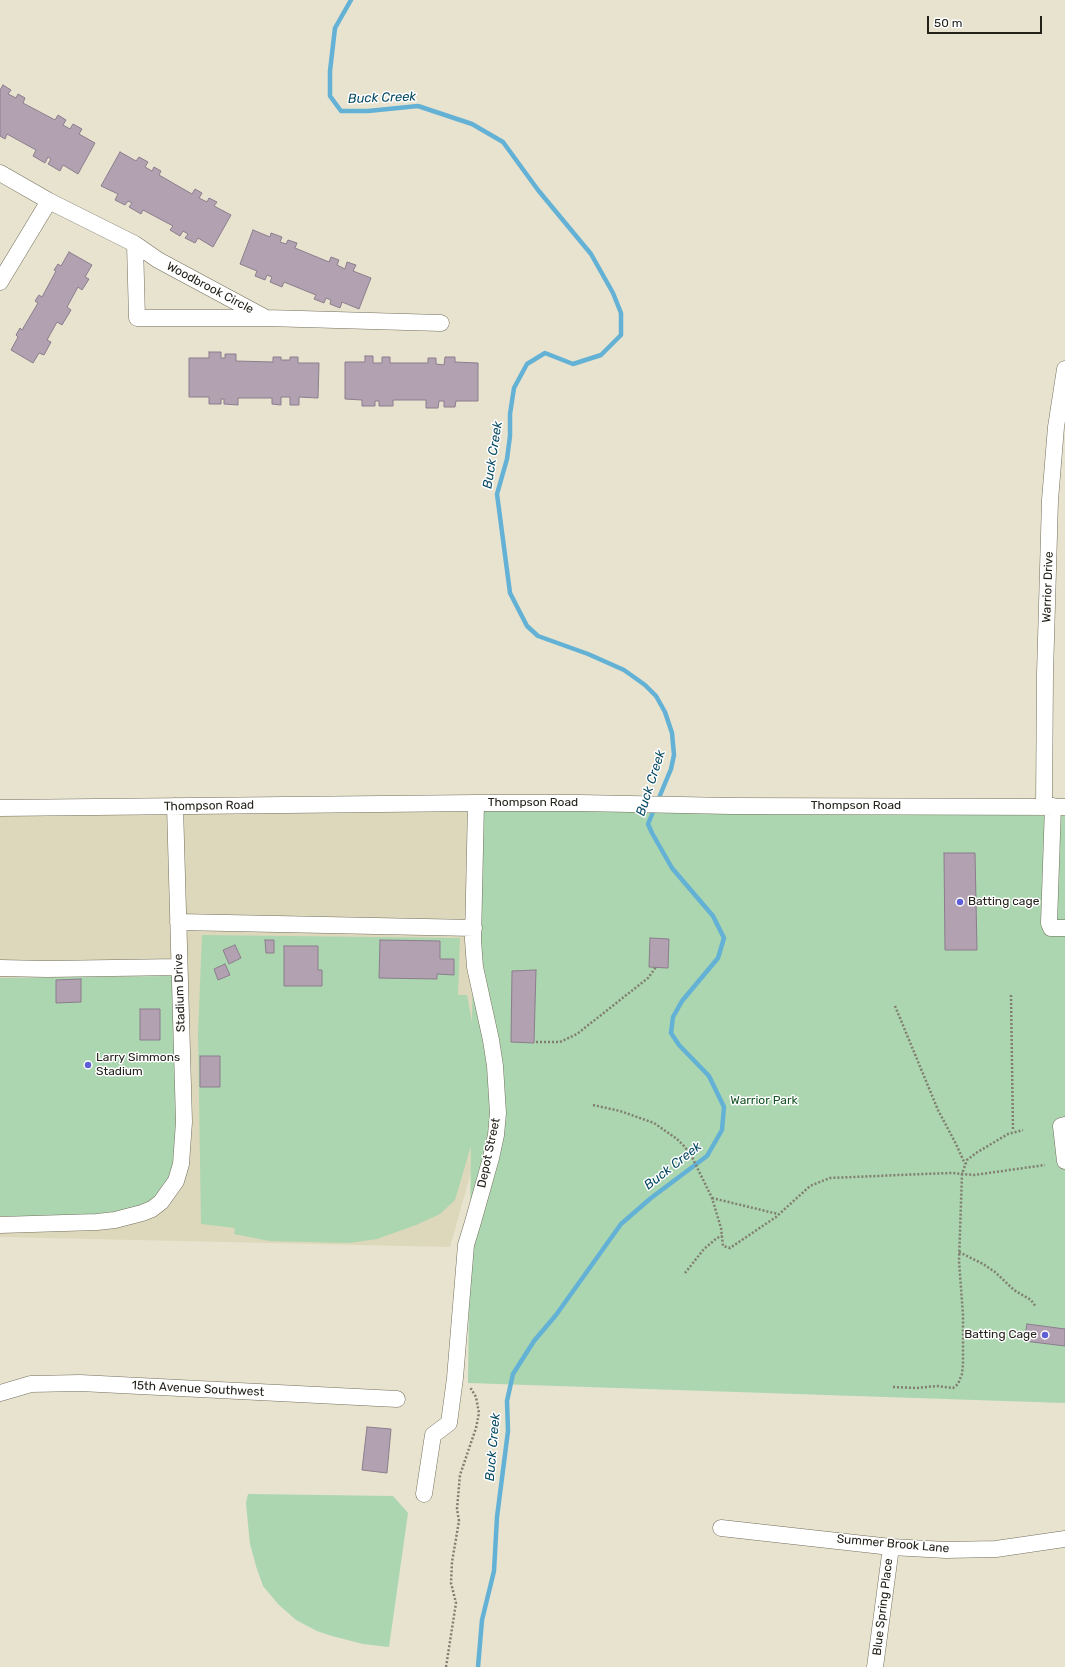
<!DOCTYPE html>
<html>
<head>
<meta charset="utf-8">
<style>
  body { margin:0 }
  #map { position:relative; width:1065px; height:1667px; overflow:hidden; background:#e7e3ce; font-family:Rubik,sans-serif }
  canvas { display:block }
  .scale { position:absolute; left:927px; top:16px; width:115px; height:18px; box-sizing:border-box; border:2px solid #23211a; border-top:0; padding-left:5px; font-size:12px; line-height:14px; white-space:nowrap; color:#23211a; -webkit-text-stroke:3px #fff; paint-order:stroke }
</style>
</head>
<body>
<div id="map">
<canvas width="1065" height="1667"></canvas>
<div class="scale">50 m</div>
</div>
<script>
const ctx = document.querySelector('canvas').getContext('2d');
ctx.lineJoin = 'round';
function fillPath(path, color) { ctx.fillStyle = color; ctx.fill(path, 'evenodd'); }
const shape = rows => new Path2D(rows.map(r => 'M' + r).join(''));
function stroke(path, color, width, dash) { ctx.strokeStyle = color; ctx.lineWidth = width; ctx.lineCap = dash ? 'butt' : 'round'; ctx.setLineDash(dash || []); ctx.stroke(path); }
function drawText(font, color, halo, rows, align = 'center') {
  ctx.font = font + ' Rubik,sans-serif'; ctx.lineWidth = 3; ctx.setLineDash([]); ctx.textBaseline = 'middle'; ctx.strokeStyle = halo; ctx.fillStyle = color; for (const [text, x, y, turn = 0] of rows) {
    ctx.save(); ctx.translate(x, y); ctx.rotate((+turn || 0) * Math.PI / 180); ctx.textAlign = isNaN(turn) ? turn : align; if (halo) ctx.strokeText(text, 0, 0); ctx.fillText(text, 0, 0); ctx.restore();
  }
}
fillPath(shape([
  [476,803,481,1137,450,1247,0,1237,0,808]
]), '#ddd8bb');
fillPath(shape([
  [476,803,1065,816,1065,1403,468,1383,471,1146,455,1200,440,1214,416,1225,377,1239,349,1243,269,1241,234,1234,235,1228,201,1224,198,1033,202,935,460,938,458,995,467,995,472,1022],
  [175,976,176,1153,172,1179,148,1204,106,1216,0,1216,0,978],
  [248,1494,393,1496,408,1513,389,1647,363,1644,332,1636,317,1631,296,1620,278,1604,263,1586,256,1566,250,1544,248,1524,246,1503]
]), '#abd6b0');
stroke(shape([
  [351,0,335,28,330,71,330,96,341,111,368,111,418,106,472,124,503,142,538,190,591,254,613,293,621,313,621,335,601,355,573,364,545,353,527,364,514,388,510,414,510,436,507,459,497,494,510,593,527,626,538,636,588,654,624,670,645,685,656,696,665,712,672,733,674,755,671,769,648,824,652,833,672,868,713,916,724,938,718,958,682,1001,673,1017,671,1033,679,1045,709,1076,724,1107,722,1130,707,1156,651,1198,621,1224,556,1315,534,1341,513,1374,507,1401,508,1431,497,1517,494,1571,482,1620,478,1667]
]), '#64b1d6', 4.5);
const building = shape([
  [3,85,11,90,8,94,16,98,18,94,25,98,23,103,55,120,58,115,66,120,63,125,70,129,73,124,82,129,79,134,95,143,78,174,63,165,60,171,48,164,51,159,48,157,45,163,33,156,36,150,7,134,5,139,0,136,0,90,3,85],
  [120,152,136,161,139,157,148,162,145,167,152,171,154,167,161,171,159,175,192,194,195,189,202,193,199,198,207,202,209,198,217,202,214,206,231,215,213,247,198,238,195,243,185,238,188,234,183,231,180,236,170,230,173,226,143,210,141,214,129,207,132,203,128,201,125,205,115,200,118,194,101,186,120,152],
  [253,230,270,237,271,233,282,237,280,242,286,244,288,240,297,243,295,248,329,262,331,257,339,260,337,265,345,269,347,262,356,265,353,271,371,278,359,309,342,302,340,308,330,304,331,300,326,298,324,303,314,299,316,295,284,282,282,287,270,282,272,277,267,275,265,280,255,276,257,271,240,264,253,230],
  [69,252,92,265,85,277,89,279,82,290,78,287,67,307,71,310,62,325,57,322,47,340,51,342,44,355,39,353,33,363,11,350,18,337,16,335,20,328,22,330,38,303,35,301,39,295,42,297,56,271,54,270,58,264,61,266,69,252],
  [209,352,221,352,221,358,225,358,225,354,236,354,236,361,273,362,273,357,281,357,281,360,290,360,290,357,298,357,298,363,319,363,318,398,299,397,299,405,290,405,290,397,281,397,281,405,272,404,272,398,238,398,238,405,224,404,224,399,221,399,221,404,209,404,209,397,189,397,189,358,209,358,209,352],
  [365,356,373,356,373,363,382,363,382,357,390,357,390,363,428,363,428,358,436,358,436,364,444,365,445,357,455,357,455,362,478,363,478,401,456,401,455,407,444,407,444,401,439,401,438,408,426,408,426,400,393,400,393,406,379,406,379,401,375,401,375,406,362,406,362,400,345,399,345,362,365,362,365,356],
  [944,853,975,853,977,950,945,950,944,853],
  [650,938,669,939,668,968,649,967,650,938],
  [265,940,274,940,274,953,266,953,265,940],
  [380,940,440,941,440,959,454,959,454,975,437,974,437,979,379,978,380,940],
  [235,945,241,958,229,964,223,950,235,945],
  [284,946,318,946,318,970,322,970,322,986,284,986,284,946],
  [225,964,230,975,218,980,214,969,225,964],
  [536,970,534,1043,511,1042,512,971,536,970],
  [81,979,81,1002,56,1003,56,980,81,979],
  [140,1009,160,1009,160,1040,140,1040,140,1009],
  [200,1056,220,1056,220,1087,200,1087,200,1056],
  [1027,1324,1065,1329,1065,1346,1024,1341,1027,1324],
  [367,1427,391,1429,387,1473,362,1470,367,1427]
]);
fillPath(building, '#b1a1b1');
stroke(building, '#8c7d8d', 1);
const minor = shape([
  [0,173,49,201,135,244,158,260,266,318,441,323],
  [135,244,137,318,265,318],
  [0,282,49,201],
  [1053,806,1049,923,1051,928,1065,928],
  [1044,807,1045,674,1050,500,1056,427,1065,369],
  [0,808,476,803,580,803,731,806,1065,807],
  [178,922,474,928],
  [0,968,47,969,179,967],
  [1065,1125,1061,1126,1065,1161],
  [0,1225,97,1222,115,1220,142,1213,152,1209,161,1202,176,1181,181,1164,184,1122,175,806],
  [0,1393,31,1384,80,1383,397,1399],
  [424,1494,433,1435,449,1423,455,1378,466,1245,473,1222,491,1158,496,1135,498,1113,495,1066,491,1040,475,967,473,940,476,803],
  [721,1528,891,1547,946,1550,996,1549,1065,1539],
  [875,1667,891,1547]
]);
stroke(minor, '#736f5d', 17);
stroke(shape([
  [1011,995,1013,1131],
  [895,1006,938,1110,956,1144,965,1164],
  [536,1042,560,1042,577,1034,648,978,656,967],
  [593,1105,620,1111,654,1123,677,1139,685,1147,692,1157,712,1198,721,1228,723,1246,730,1248,776,1217,810,1186,830,1178,923,1174,952,1173,974,1175,1045,1165],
  [712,1198,778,1214],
  [959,1252,983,1264,995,1272,1014,1290,1031,1300,1036,1307],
  [685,1273,704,1249,717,1238,722,1236],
  [893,1387,916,1388,937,1386,953,1388,958,1384,962,1374,963,1364,963,1315,959,1261,962,1174,967,1160,976,1153,1008,1134,1023,1130],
  [446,1667,456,1603,451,1583,452,1562,459,1521,457,1509,460,1475,476,1428,479,1413,476,1397,470,1387]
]), '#817e70', 2.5, [2, 2]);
stroke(minor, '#fff', 16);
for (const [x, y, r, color] of [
  [960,902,4,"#605ed6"],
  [88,1065,4,"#605ed6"],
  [1045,1335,4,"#605ed6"]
]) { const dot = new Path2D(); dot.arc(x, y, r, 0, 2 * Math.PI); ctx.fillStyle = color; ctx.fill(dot); stroke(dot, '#fff', 1.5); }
drawText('12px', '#23211a', '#fff', [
  ["Woodbrook Circle",210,288,28],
  ["Warrior Drive",1048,587,-88],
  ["Thompson Road",533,803],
  ["Thompson Road",209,806,-1],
  ["Thompson Road",856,806],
  ["Stadium Drive",180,993,-92],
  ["Depot Street",489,1153,-78],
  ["15th Avenue Southwest",198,1389,3],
  ["Summer Brook Lane",893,1544,5],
  ["Blue Spring Place",883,1607,-83]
]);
drawText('12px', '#23211a', '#fff', [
  ["Batting cage",968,902],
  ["Larry Simmons",96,1058],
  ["Stadium",96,1072],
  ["Batting Cage",1037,1335,"right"]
], 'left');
drawText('12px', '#165425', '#fff', [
  ["Warrior Park",764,1101]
]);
drawText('italic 13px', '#084b64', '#fff', [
  ["Buck Creek",382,98,-2],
  ["Buck Creek",493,455,-81],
  ["Buck Creek",651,783,-72],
  ["Buck Creek",673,1166,-38],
  ["Buck Creek",493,1447,-85]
]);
</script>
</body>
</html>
